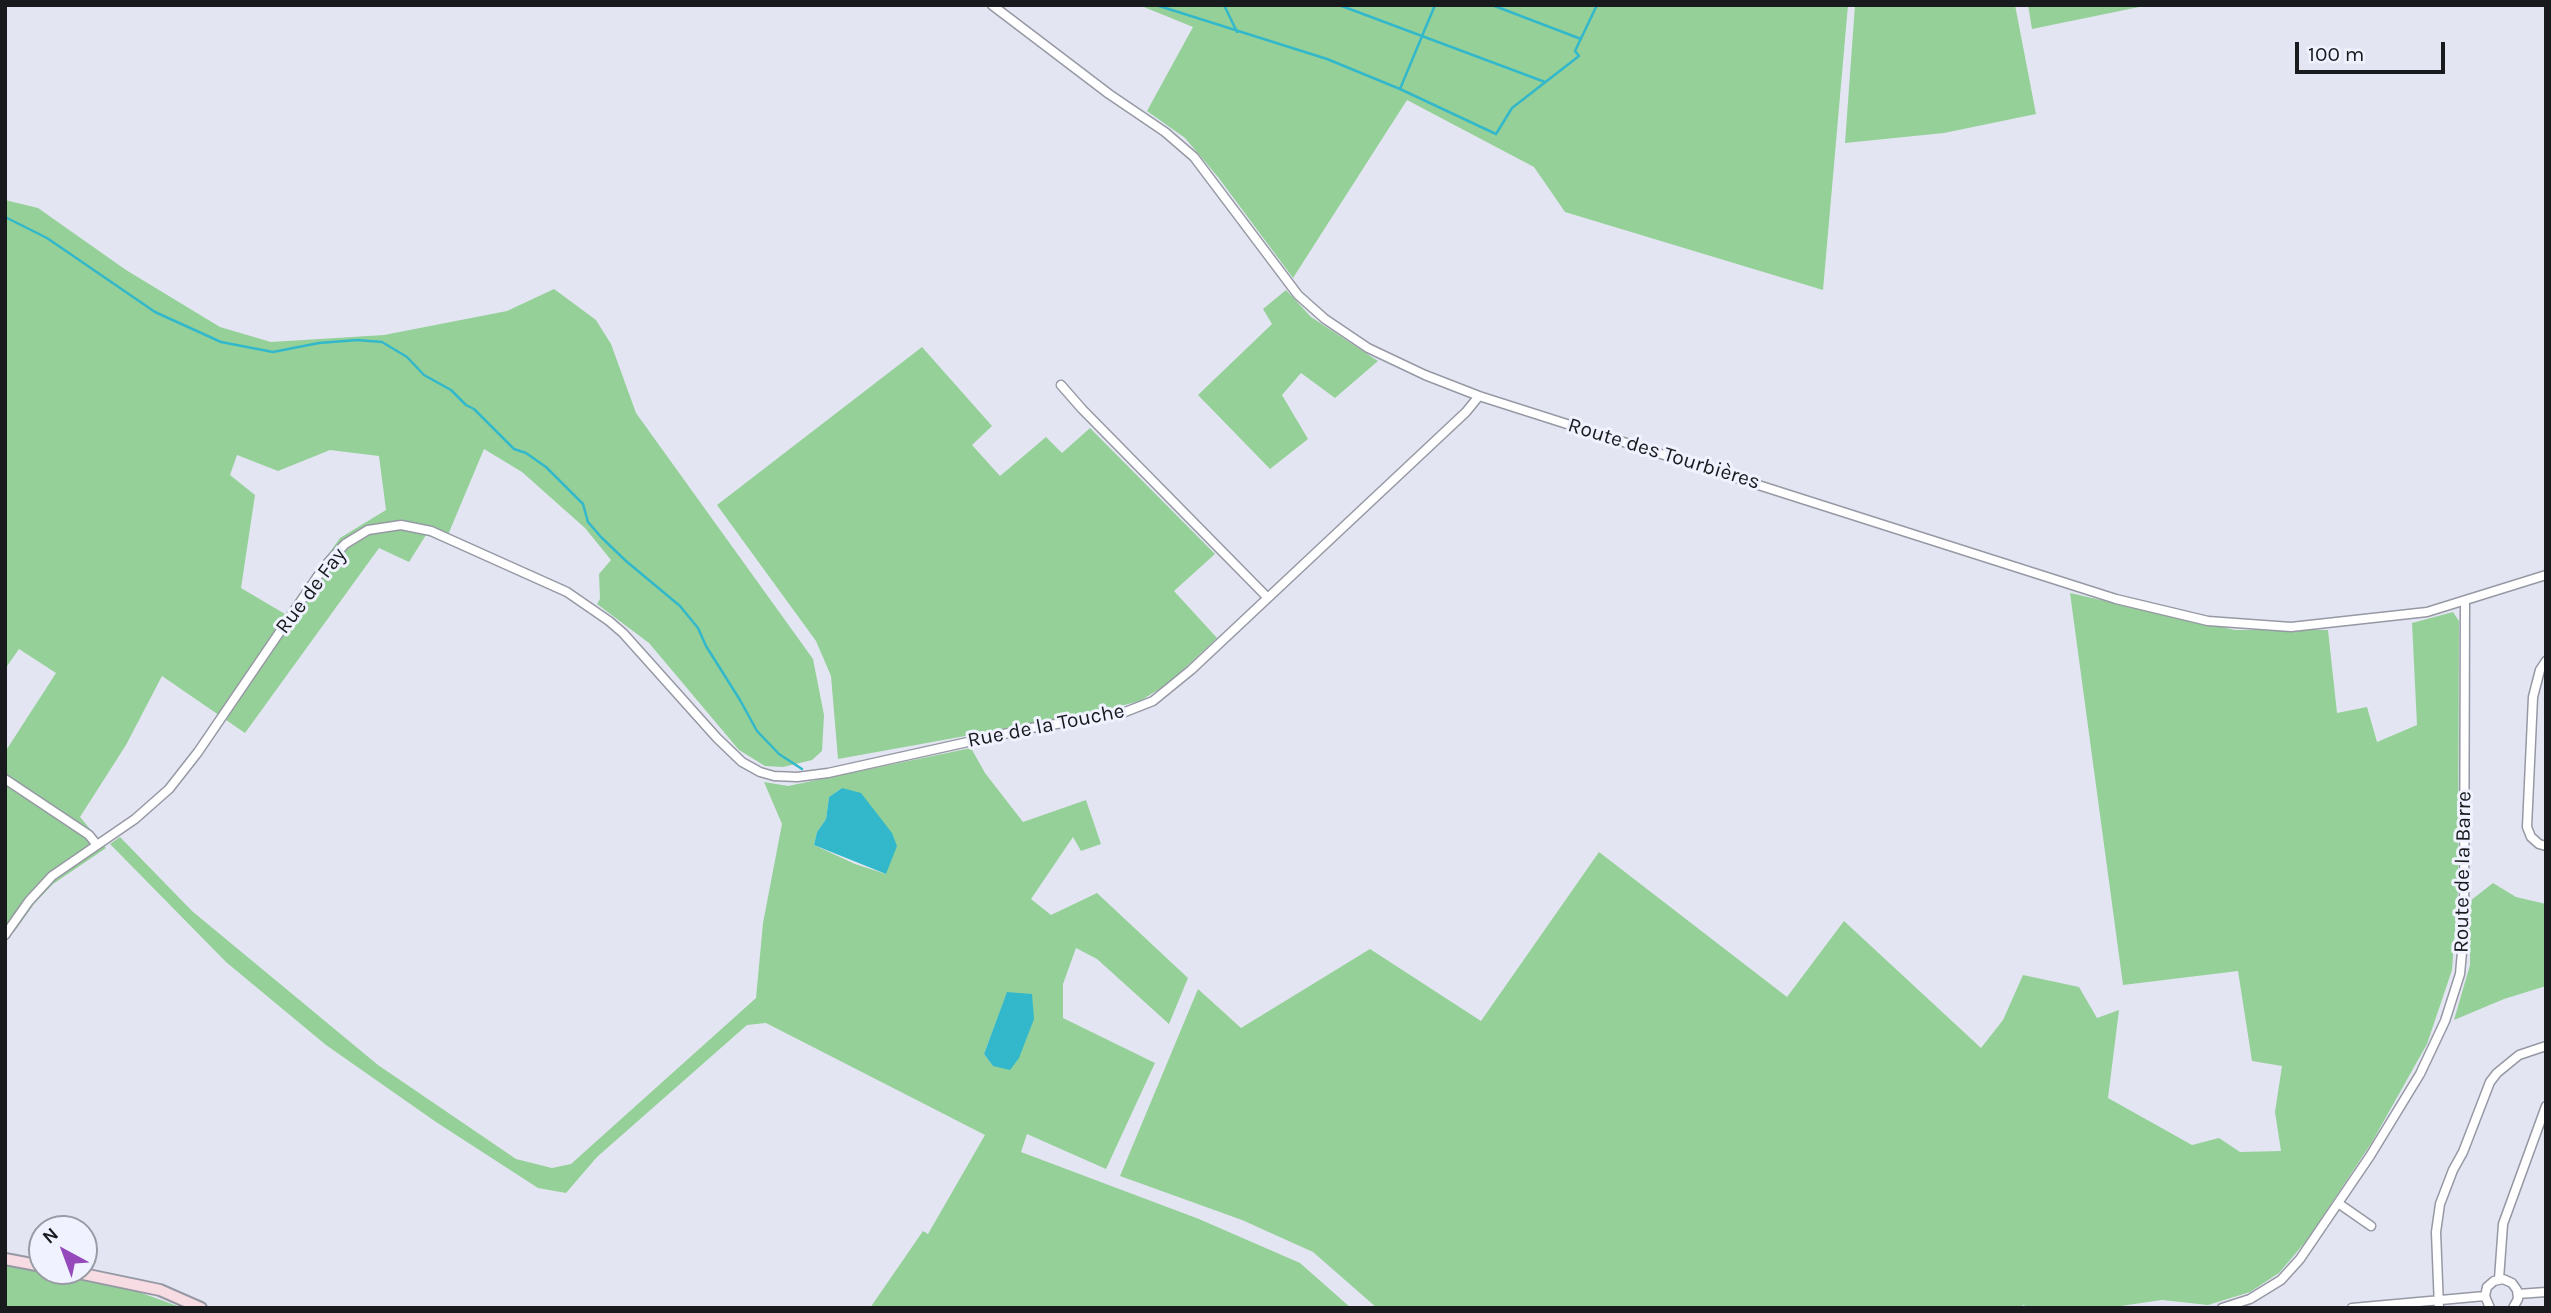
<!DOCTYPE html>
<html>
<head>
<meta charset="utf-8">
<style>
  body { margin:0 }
  #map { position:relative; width:2551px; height:1313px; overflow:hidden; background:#e3e6f2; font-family:Karla,sans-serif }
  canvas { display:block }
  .frame { position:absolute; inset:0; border:7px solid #191a1e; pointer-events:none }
  .north { position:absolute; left:28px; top:1215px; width:70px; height:70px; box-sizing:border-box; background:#f0f3ff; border:2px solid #9a9ca5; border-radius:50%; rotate:319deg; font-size:19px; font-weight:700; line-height:28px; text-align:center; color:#191a1e }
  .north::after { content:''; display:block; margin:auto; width:24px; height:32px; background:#9549bb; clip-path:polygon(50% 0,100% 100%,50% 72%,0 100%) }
  .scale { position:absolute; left:2295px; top:42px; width:150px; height:32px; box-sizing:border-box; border:4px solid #191a1e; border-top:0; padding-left:9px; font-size:21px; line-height:24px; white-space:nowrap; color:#191a1e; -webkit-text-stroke:5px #f0f3ff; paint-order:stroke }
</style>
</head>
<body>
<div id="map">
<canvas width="2551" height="1313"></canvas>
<div class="frame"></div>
<div class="north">N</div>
<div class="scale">100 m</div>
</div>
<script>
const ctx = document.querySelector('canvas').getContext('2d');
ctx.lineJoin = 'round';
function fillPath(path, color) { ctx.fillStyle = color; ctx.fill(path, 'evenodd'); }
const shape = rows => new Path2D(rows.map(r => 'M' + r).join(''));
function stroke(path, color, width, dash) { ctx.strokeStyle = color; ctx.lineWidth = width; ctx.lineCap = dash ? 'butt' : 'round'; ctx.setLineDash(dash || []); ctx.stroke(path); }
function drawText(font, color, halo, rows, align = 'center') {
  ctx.font = font + ' Karla,sans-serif'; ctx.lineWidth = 6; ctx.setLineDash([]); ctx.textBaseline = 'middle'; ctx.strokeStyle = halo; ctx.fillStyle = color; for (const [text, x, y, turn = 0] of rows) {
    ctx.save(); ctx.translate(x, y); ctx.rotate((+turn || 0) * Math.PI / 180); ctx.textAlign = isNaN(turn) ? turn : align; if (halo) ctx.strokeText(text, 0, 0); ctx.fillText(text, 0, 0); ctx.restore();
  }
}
fillPath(shape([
  [1139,5,1848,5,1823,290,1565,212,1534,167,1407,100,1293,278,1218,177,1185,138,1147,111,1193,27],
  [1855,5,2015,5,2036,114,1944,133,1845,143],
  [2028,5,2149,5,2032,29],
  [5,200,38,208,126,270,220,327,271,342,384,335,507,311,554,289,596,320,611,344,636,413,813,659,824,715,822,751,812,760,783,767,765,766,739,750,649,643,597,604,600,599,599,574,611,560,585,528,522,472,484,449,445,542,426,535,409,562,379,548,245,733,162,676,126,745,80,817,106,848,53,884,34,904,14,932,5,921,5,752,56,673,19,649,5,669],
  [330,450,379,456,386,510,340,538,285,614,241,588,255,495,230,475,237,455,278,471],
  [1286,290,1311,317,1378,361,1335,398,1301,373,1282,395,1308,439,1270,469,1198,395,1272,324,1263,309],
  [922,347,992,426,972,445,1000,476,1046,437,1062,453,1090,428,1215,554,1174,591,1217,638,1169,683,1140,701,1093,713,838,759,831,676,816,641,717,505],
  [2070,593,2235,630,2328,630,2337,713,2367,707,2377,742,2417,725,2412,623,2453,612,2459,621,2458,891,2452,970,2427,1044,2372,1142,2307,1240,2279,1273,2250,1292,2208,1305,2162,1300,2107,1308,2032,1308,2023,1305,2021,1308,1377,1308,1313,1252,1242,1220,1120,1176,1198,989,1241,1028,1370,949,1481,1021,1599,852,1787,997,1844,921,1981,1048,2003,1020,2023,975,2079,987,2097,1018,2119,1010,2108,1098,2192,1145,2219,1138,2240,1152,2281,1151,2275,1112,2282,1066,2252,1061,2238,971,2123,985],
  [971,748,985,773,1023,822,1086,800,1101,844,1081,851,1073,837,1031,899,1051,915,1097,893,1188,978,1169,1024,1097,959,1076,948,1063,984,1063,1018,1155,1063,1106,1169,1027,1134,1021,1152,1199,1219,1300,1263,1351,1308,870,1308,923,1231,928,1234,985,1135,766,1023,747,1025,597,1157,566,1193,538,1188,436,1122,326,1045,226,962,110,844,120,837,192,911,378,1065,516,1159,552,1168,571,1164,756,998,763,923,782,824,764,782,788,786],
  [842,788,886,874,855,864,814,845,817,832,826,819,829,797],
  [1007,993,993,1066,984,1054],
  [2493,883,2516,897,2546,904,2546,986,2504,999,2454,1020,2470,965,2470,901],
  [5,1265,136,1291,183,1308,5,1308]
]), '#95d098');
fillPath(shape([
  [842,788,861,793,892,833,897,846,886,874,814,845,817,832,826,819,829,797],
  [1007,992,1032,994,1034,1019,1019,1058,1010,1070,993,1066,984,1054]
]), '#33b8cb');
stroke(shape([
  [1156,5,1327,59,1400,89,1496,134,1512,108,1579,56,1575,51,1597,5],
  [1224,5,1237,32],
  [1339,5,1545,82],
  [1492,5,1581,39],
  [1400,89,1435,5],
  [5,217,47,238,155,312,221,342,273,352,319,343,357,340,382,342,407,357,424,375,451,390,466,405,474,409,514,449,526,453,546,467,583,504,588,522,601,537,626,561,680,606,698,628,706,646,740,700,757,731,779,754,802,769]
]), '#33b8cb', 2.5);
const street = shape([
  [992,5,1109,94,1165,132,1194,157,1298,295,1325,319,1368,348,1425,375,1479,396,2116,599,2208,621,2291,627,2427,612,2546,575],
  [1061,385,1082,409,1267,597],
  [2546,661,2540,670,2533,697,2527,827,2531,837,2539,844,2546,846],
  [5,779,89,835,97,845],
  [5,935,29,901,52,876,135,819,169,789,198,752,324,567,345,544,368,530,401,525,431,531,567,592,609,621,623,633,717,738,742,762,760,772,774,776,797,777,828,773,1031,728,1120,714,1153,701,1191,670,1466,412,1479,396],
  [2338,1203,2371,1226],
  [2499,1279,2503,1224,2546,1106],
  [2518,1294,2546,1292],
  [2222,1308,2250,1299,2281,1280,2300,1259,2370,1156,2420,1074,2445,1021,2460,974,2464,930,2465,601],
  [2352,1308,2485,1296],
  [2439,1308,2436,1232,2440,1204,2453,1170,2463,1152,2490,1082,2497,1073,2519,1055,2546,1046],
  [2490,1308,2485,1296,2487,1287,2494,1281,2503,1279,2512,1283,2517,1290,2518,1299,2513,1308]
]);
const secondary = shape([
  [5,1259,42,1266],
  [69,1271,160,1290,201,1308]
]);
stroke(street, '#9699a4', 11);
stroke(secondary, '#9699a4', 14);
stroke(street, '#fff', 8);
stroke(secondary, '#f8dce3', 10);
drawText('21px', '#191a1e', '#f0f3ff', [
  ["Route des Tourbières",1664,454,17],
  ["Rue de Fay",311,591,-53],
  ["Rue de la Touche",1046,726,-11],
  ["Route de la Barre",2463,872,-89]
]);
</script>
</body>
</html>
